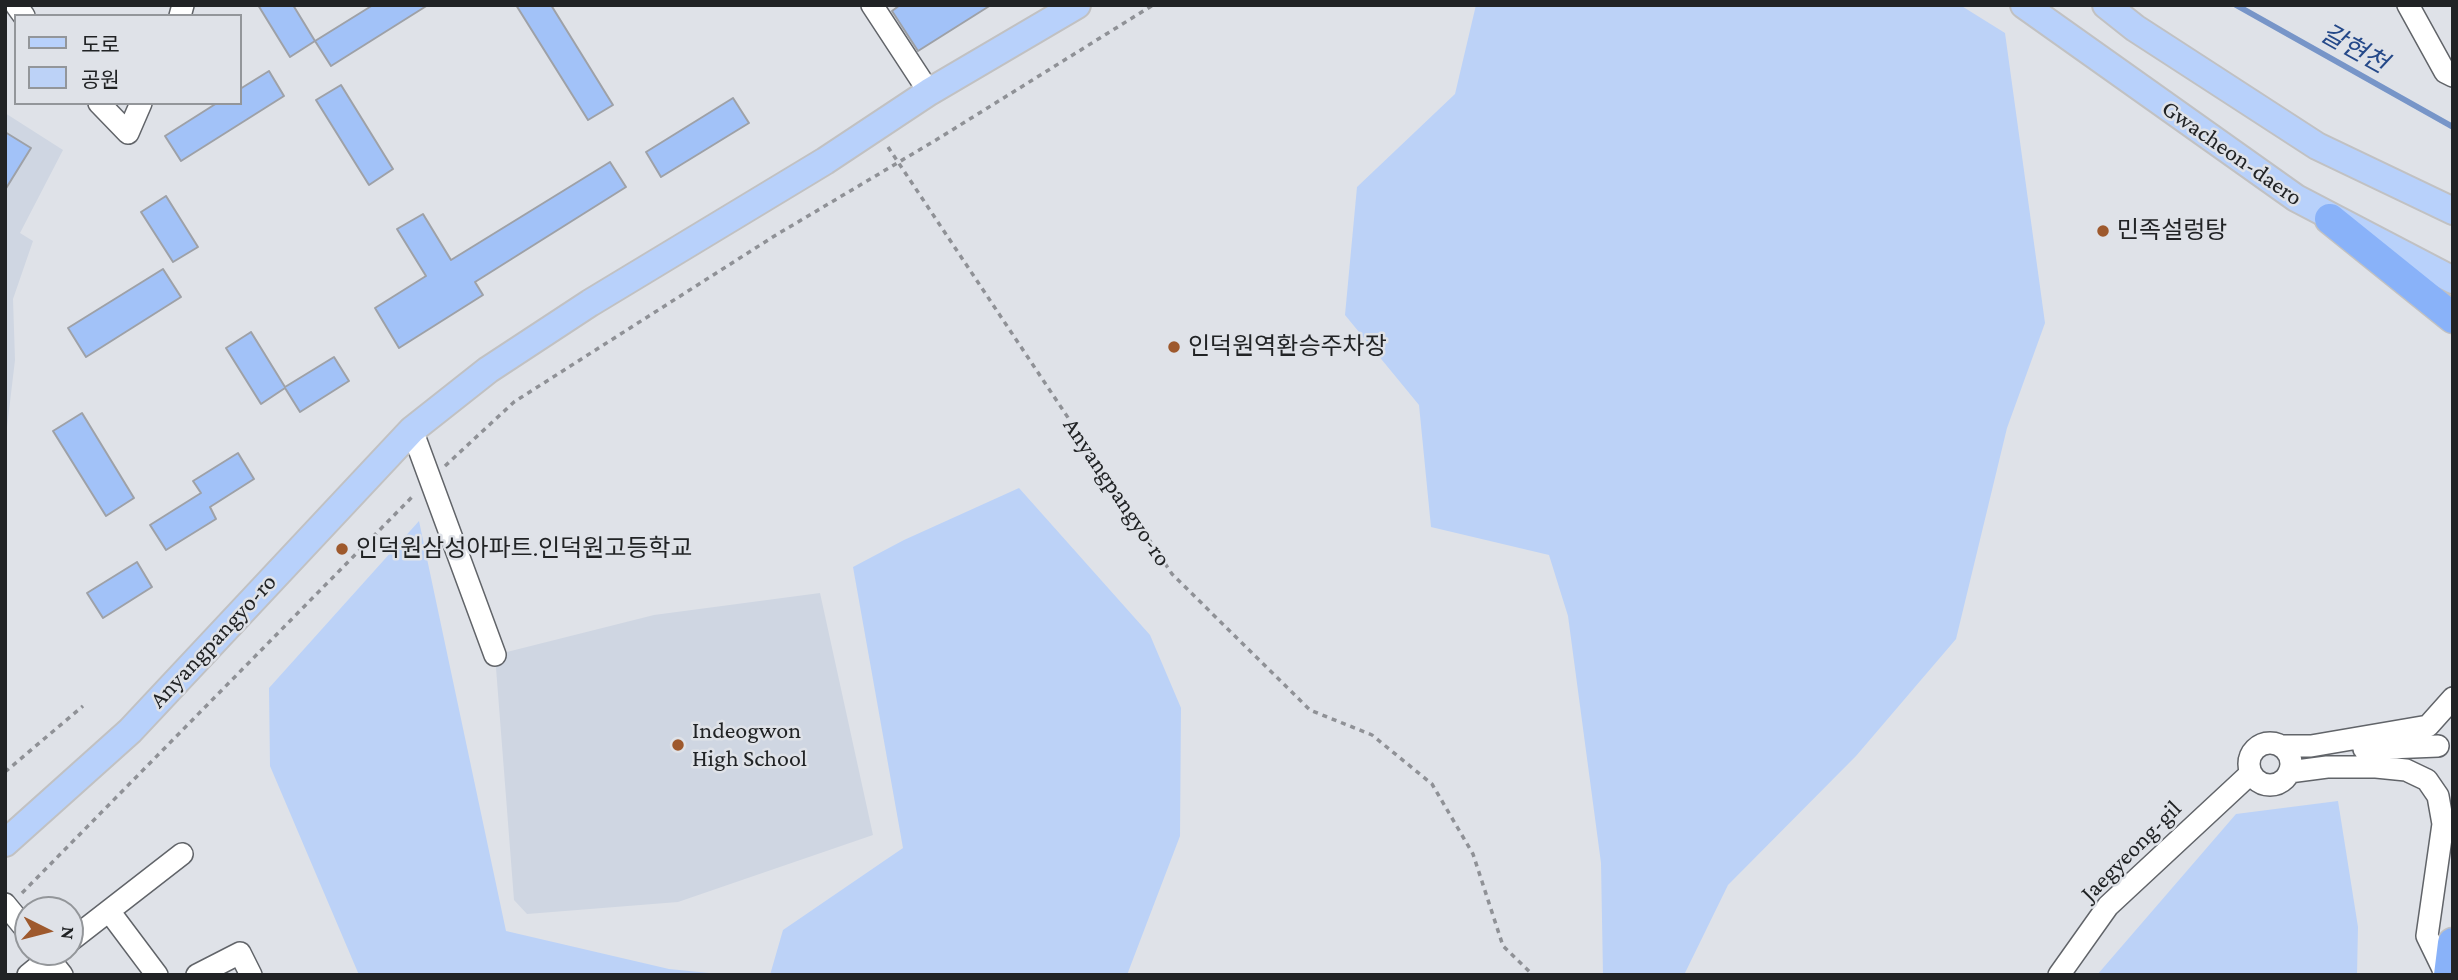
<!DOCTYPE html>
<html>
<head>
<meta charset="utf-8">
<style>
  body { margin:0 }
  #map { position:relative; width:2458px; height:980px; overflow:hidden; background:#dfe2e8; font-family:"Crimson Pro","Noto Sans KR",serif }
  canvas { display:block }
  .frame { position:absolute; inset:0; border:7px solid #212325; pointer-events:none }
  .legend { position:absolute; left:14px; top:14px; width:228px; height:91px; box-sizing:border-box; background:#dfe2e8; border:2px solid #93969a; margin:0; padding:9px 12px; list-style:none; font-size:21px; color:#212325 }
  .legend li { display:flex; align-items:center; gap:14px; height:35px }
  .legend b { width:35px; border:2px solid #93969a }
  .north { position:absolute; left:14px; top:896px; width:70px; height:70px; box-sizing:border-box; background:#dfe2e8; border:2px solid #93969a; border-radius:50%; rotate:96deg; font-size:19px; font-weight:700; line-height:28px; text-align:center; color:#212325 }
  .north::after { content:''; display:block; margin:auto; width:24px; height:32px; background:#9e592d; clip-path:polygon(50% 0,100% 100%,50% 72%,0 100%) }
</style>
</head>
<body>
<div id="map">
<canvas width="2458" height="980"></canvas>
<div class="frame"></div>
<ul class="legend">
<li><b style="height:9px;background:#b8d1fb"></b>도로</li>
<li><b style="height:19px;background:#bcd2f7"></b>공원</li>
</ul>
<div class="north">N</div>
</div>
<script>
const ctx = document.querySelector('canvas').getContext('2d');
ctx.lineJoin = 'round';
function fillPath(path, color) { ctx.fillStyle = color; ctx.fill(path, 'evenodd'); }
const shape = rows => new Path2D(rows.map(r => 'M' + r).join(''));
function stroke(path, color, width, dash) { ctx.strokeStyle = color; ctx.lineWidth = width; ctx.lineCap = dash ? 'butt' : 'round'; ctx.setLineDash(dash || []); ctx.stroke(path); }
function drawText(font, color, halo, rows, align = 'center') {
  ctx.font = font + ' "Crimson Pro","Noto Sans KR",serif'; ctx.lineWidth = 5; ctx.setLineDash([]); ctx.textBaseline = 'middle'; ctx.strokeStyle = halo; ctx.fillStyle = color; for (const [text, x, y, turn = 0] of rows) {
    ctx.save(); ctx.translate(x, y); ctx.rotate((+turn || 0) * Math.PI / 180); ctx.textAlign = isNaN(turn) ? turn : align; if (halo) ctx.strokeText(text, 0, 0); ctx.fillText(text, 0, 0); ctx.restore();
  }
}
fillPath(shape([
  [5,113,63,150,20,233,33,241,13,299,15,360,5,444],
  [820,593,873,835,678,902,527,914,514,900,495,655,654,615]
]), '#cfd6e2');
fillPath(shape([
  [1476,5,1960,5,2005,33,2045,323,2007,428,1956,639,1856,756,1728,885,1684,975,1603,975,1601,863,1568,616,1549,555,1431,527,1419,405,1345,315,1357,187,1455,94],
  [1019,488,1150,635,1181,708,1180,836,1127,975,770,975,783,930,903,848,853,567,904,540],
  [419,521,506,931,669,969,729,975,359,975,270,766,269,688],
  [2338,801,2358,927,2357,975,2097,975,2236,814]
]), '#bcd2f7');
stroke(shape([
  [2236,5,2453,127]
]), '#7795c8', 6);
const building = shape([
  [258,5,293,5,315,41,290,57,258,5],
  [373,5,428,5,331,66,315,41,373,5],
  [516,5,551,5,613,105,588,120,516,5],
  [900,5,991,5,918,51,892,11,900,5],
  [269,71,284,96,181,161,165,136,217,103,240,103,240,89,269,71],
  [341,85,393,169,369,185,316,100,341,85],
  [733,98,749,123,661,177,646,152,733,98],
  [5,132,31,148,5,190,5,132],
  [610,162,626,187,475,282,483,295,399,348,375,308,426,276,397,229,423,214,451,260,610,162],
  [166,196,198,247,173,262,141,212,166,196],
  [163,269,181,297,86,357,68,328,163,269],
  [251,332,285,387,334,357,349,381,300,412,285,388,261,404,226,348,251,332],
  [82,413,134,498,106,516,53,431,82,413],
  [238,453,254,479,210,507,216,519,166,550,150,525,201,493,193,481,238,453],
  [137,562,152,587,103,618,87,593,137,562]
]);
fillPath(building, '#a2c2f8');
stroke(building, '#9ea1a7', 2);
const minor = shape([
  [16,5,24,16],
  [872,5,929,92],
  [2408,5,2445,72,2453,76],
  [180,16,183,5],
  [99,103,128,133,141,103],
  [412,430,495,655],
  '2249 764a21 21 0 1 1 42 0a21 21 0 1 1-42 0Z',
  [2282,746,2311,746,2428,726,2453,698],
  [2364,749,2438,746],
  [2289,772,2327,767,2376,767,2406,770,2427,780,2438,796,2443,824,2427,936,2446,975],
  [5,904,28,932],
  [109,911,157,975],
  [70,941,182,854],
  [44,952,62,975],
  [28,975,56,952],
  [197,975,240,953,251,975],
  [2059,975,2108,906,2250,774]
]);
const major = shape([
  [2024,5,2296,198,2453,280],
  [2106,5,2135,28,2317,146,2453,211],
  [5,843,130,731,412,430,488,370,590,303,825,161,929,92,1077,5]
]);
const highway = shape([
  [2330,219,2453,318],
  [2449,975,2453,943]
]);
stroke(minor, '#616469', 24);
stroke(major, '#c1c1c2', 30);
stroke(highway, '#c1c1c2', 33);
stroke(shape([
  [888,147,1172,574,1310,710,1372,735,1432,784,1473,854,1503,946,1533,975],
  [445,466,514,402,776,235,936,140,1153,5],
  [5,772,83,706],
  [22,893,414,495]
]), '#8f9196', 3.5, [5, 5]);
stroke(minor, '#fff', 21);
stroke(major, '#b8d1fb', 26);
stroke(highway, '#89b2f9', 30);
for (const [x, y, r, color] of [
  [2103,231,7,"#9e592d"],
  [1174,347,7,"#9e592d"],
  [342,549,7,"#9e592d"],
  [678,745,7,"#9e592d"]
]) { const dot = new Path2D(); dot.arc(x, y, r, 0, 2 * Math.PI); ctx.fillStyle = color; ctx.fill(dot); stroke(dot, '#dfe2e8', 2.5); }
drawText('24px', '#212325', '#dfe2e8', [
  ["Gwacheon-daero",2232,153,35],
  ["Anyangpangyo-ro",1117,492,56],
  ["Anyangpangyo-ro",213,641,-47],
  ["Jaegyeong-gil",2131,851,-45]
]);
drawText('24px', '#212325', '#dfe2e8', [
  ["민족설렁탕",2117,231],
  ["인덕원역환승주차장",1188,347],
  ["인덕원삼성아파트.인덕원고등학교",356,549],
  ["Indeogwon",692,731],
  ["High School",692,759]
], 'left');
drawText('italic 26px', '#254989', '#dfe2e8', [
  ["갈현천",2354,49,29]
]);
</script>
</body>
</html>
